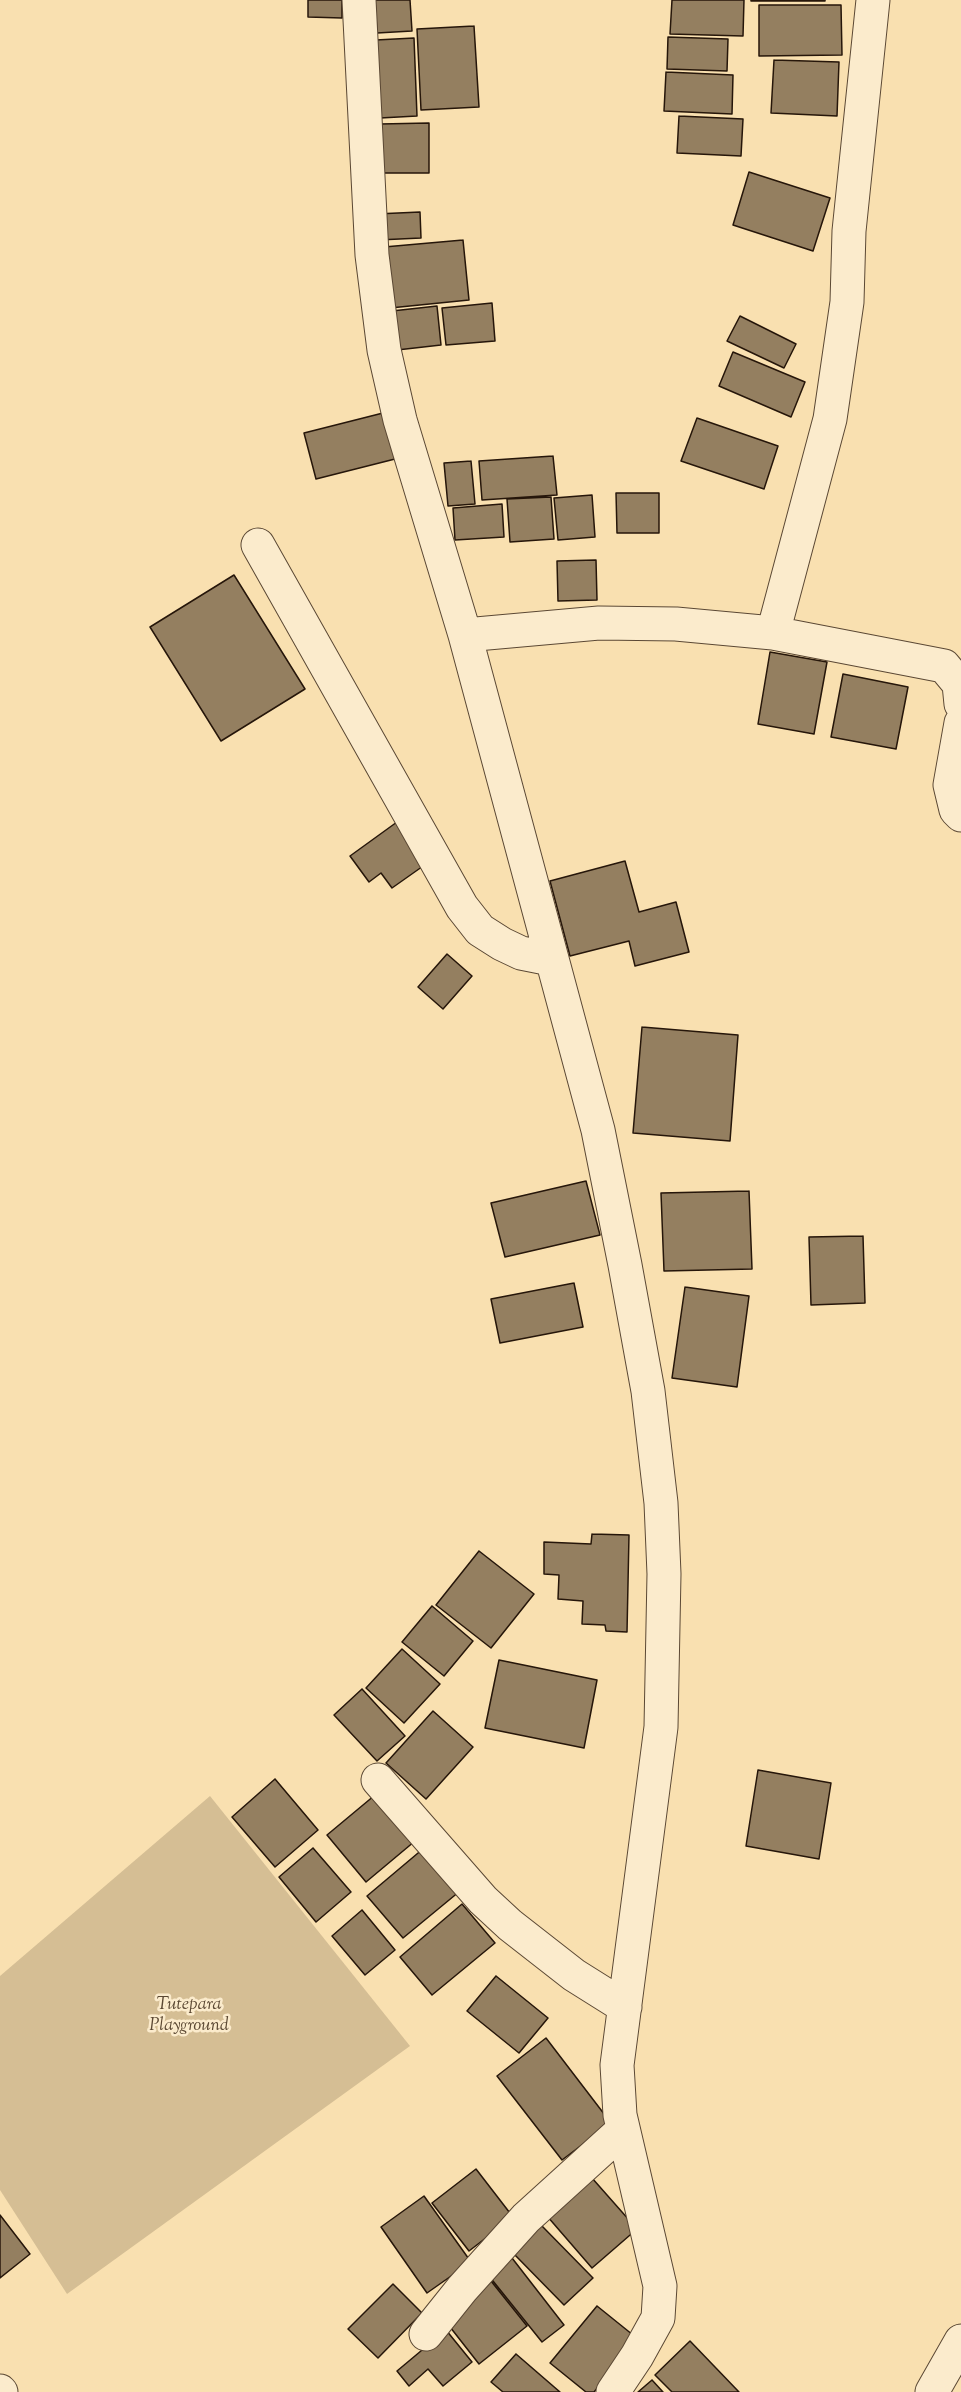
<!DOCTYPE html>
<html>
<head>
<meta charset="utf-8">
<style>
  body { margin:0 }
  canvas { display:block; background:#f9e0b0 }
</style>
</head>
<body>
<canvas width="961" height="2392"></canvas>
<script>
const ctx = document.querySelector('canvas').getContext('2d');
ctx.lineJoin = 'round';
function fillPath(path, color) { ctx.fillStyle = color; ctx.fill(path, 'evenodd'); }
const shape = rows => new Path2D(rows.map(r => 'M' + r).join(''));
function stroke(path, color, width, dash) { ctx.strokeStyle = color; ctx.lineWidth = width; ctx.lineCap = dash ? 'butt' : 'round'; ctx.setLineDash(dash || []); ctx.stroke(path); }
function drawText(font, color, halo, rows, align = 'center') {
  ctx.font = font + ' "Sorts Mill Goudy",serif'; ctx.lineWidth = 5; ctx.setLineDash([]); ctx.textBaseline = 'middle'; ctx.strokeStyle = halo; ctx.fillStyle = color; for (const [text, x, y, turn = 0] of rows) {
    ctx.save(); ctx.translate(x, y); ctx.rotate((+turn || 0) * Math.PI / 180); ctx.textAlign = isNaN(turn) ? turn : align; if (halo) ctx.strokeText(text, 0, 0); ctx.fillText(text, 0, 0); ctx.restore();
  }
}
fillPath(shape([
  [210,1796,410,2046,67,2294,0,2190,0,1976]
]), '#d5be94');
const building = shape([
  [308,0,342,0,342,18,308,17,308,0],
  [375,0,410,0,412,31,377,33,375,0],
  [672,0,744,0,743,36,670,34,672,0],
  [751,0,825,0,825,1,751,1,751,0],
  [759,5,841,5,842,55,759,56,759,5],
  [474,26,479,107,421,110,417,29,474,26],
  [668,37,728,39,727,71,667,69,668,37],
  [414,38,417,116,380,118,376,40,414,38],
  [774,60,839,62,837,116,771,113,774,60],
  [666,72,733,75,732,114,664,111,666,72],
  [679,116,743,119,741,156,677,153,679,116],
  [429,123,429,173,381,173,380,124,429,123],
  [749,172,830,198,813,251,733,225,749,172],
  [420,212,421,238,378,240,376,214,420,212],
  [463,240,469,300,390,308,384,247,463,240],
  [492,303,495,341,446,345,442,308,492,303],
  [437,306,441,345,397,350,392,311,437,306],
  [740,316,796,344,784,368,727,341,740,316],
  [733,352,805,382,791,417,719,386,733,352],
  [383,413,395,459,316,479,304,433,383,413],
  [697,418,778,446,764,489,681,461,697,418],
  [553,456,557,495,482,500,479,461,553,456],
  [471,461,475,504,448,506,444,463,471,461],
  [616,493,659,493,659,533,617,533,616,493],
  [592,495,595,537,558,540,554,498,592,495],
  [551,497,554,539,510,542,507,499,551,497],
  [502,504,504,537,455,540,453,508,502,504],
  [596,560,597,600,558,601,557,561,596,560],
  [234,575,305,689,221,741,150,627,234,575],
  [770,652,827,662,814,734,758,724,770,652],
  [843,674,908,687,896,749,831,737,843,674],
  [397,822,426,864,392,888,381,873,369,882,350,856,397,822],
  [625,861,639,912,676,902,689,952,635,966,629,941,570,956,550,881,625,861],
  [447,954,472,976,443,1009,418,987,447,954],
  [642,1027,738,1035,730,1141,633,1133,642,1027],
  [586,1181,600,1235,505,1257,491,1203,586,1181],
  [749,1191,752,1269,664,1271,661,1193,749,1191],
  [863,1236,865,1303,811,1305,809,1237,863,1236],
  [574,1283,583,1327,500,1343,491,1299,574,1283],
  [685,1287,749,1296,737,1387,672,1378,685,1287],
  [592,1534,629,1535,627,1632,606,1631,605,1625,582,1624,583,1601,558,1599,559,1575,544,1574,544,1542,591,1544,592,1534],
  [479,1551,534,1594,491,1648,436,1605,479,1551],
  [432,1606,473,1641,444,1676,402,1642,432,1606],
  [402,1649,440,1684,404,1723,366,1688,402,1649],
  [499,1660,597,1680,584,1748,485,1728,499,1660],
  [362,1689,405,1736,377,1761,334,1715,362,1689],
  [433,1711,473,1747,426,1799,386,1763,433,1711],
  [758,1770,831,1783,819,1859,746,1846,758,1770],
  [275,1779,318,1830,275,1867,232,1817,275,1779],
  [375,1795,415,1841,366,1882,327,1835,375,1795],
  [313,1848,351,1892,316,1922,279,1877,313,1848],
  [424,1848,460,1891,403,1938,367,1896,424,1848],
  [462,1904,495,1943,432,1995,400,1957,462,1904],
  [362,1910,395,1950,365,1975,332,1936,362,1910],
  [496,1976,548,2018,519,2053,467,2011,496,1976],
  [546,2038,611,2123,562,2160,497,2076,546,2038],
  [476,2169,513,2217,469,2251,432,2203,476,2169],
  [592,2178,637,2229,592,2268,547,2216,592,2178],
  [424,2196,471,2262,427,2293,381,2227,424,2196],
  [0,2215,30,2254,0,2278,0,2215],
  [541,2225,593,2278,564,2305,513,2253,541,2225],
  [512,2258,564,2325,542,2342,489,2276,512,2258],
  [491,2281,527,2326,479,2364,443,2318,491,2281],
  [393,2284,422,2313,378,2358,348,2329,393,2284],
  [597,2306,638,2339,594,2392,586,2392,550,2363,597,2306],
  [446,2330,472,2362,443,2386,428,2369,409,2386,397,2371,446,2330],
  [690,2341,739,2392,672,2392,655,2375,690,2341],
  [516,2354,560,2392,503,2392,491,2382,516,2354],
  [652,2380,663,2392,638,2392,652,2380]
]);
fillPath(building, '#947f60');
stroke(building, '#26160a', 1.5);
const street = shape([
  [359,0,372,255,384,350,400,420,465,635,598,1130,625,1265,648,1391,661,1503,664,1574,661,1727,617,2065,620,2115,660,2286,658,2318,637,2356,613,2392],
  [258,545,462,907,480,930,502,944,521,953,551,959],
  [773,633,830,419,847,302,849,231,873,0],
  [465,635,599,623,676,624,773,633,944,666,959,684,961,704],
  [961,723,950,785,956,810,961,815],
  [378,1780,483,1900,510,1925,574,1975,625,2007],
  [426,2334,462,2289,526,2218,623,2130],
  [0,2391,1,2392],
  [932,2392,961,2341]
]);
stroke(street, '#5b4834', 35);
stroke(street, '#fbebcc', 33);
drawText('italic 18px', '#5b4833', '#fbebcc', [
  ["Tutepara",189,2006],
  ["Playground",189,2027]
]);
</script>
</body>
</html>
